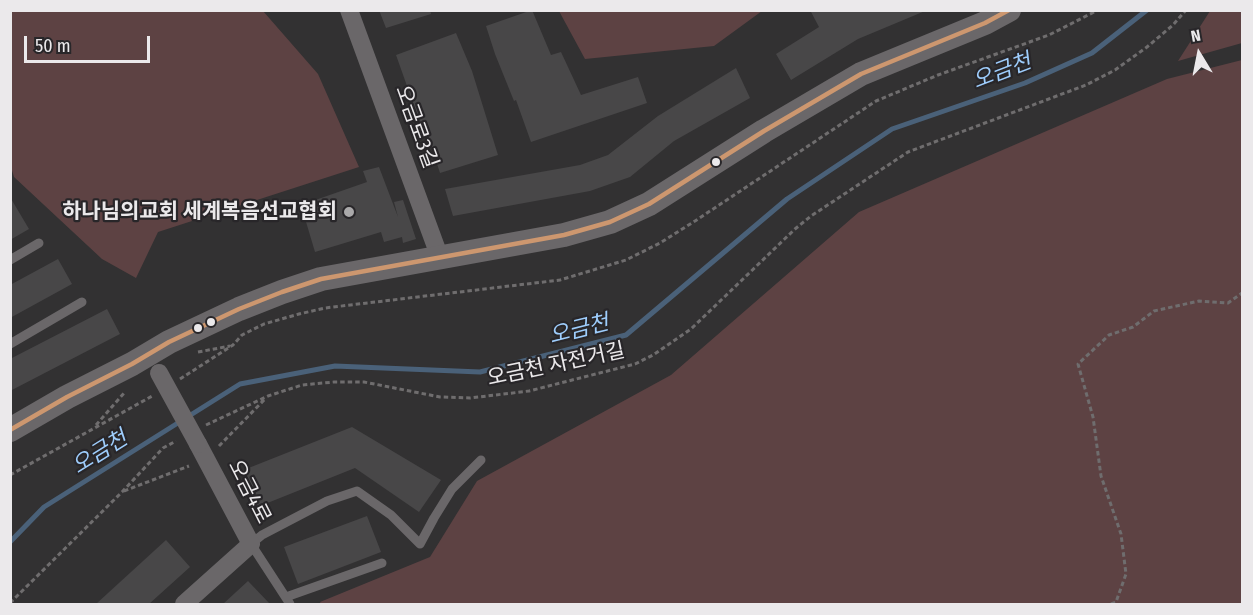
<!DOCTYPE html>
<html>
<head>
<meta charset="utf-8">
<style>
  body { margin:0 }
  #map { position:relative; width:1253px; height:615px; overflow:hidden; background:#323132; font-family:"Fira Sans Condensed",sans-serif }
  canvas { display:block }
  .frame { position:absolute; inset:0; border:12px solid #ebe9eb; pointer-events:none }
  .north { position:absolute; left:1169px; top:24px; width:60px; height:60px; -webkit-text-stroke:4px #282629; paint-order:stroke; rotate:350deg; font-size:16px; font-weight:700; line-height:24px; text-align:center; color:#ebe9eb }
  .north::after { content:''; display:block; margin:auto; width:21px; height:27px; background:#ebe9eb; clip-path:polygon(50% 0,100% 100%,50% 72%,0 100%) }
  .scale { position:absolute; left:24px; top:36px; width:126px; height:27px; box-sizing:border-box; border:3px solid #ebe9eb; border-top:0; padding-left:8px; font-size:18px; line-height:21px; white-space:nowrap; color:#ebe9eb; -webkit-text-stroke:4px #282629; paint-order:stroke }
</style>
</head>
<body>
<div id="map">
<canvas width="1253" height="615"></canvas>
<div class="frame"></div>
<div class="north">N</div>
<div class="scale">50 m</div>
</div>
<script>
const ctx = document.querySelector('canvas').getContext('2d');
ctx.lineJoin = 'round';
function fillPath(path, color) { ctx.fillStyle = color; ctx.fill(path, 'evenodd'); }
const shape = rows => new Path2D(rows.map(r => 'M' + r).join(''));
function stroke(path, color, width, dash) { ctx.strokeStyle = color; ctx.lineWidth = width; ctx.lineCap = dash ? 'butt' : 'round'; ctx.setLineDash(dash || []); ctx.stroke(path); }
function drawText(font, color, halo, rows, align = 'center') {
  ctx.font = font + ' "Fira Sans Condensed","Noto Sans KR",sans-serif'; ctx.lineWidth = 4.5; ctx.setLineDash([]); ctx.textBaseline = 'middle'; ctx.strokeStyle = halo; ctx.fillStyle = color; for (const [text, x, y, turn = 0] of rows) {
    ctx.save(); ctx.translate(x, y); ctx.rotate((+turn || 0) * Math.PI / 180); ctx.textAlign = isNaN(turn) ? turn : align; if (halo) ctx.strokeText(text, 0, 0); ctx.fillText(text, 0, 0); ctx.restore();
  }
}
fillPath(shape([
  [10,11,263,11,318,74,359,167,158,232,136,278,102,259,14,177,10,164],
  [559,11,762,11,714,46,585,59],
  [1210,11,1242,11,1242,43,1178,61],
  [1242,60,1242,604,321,604,320,602,430,557,477,481,671,375,859,212,1167,79]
]), '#5d4243');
stroke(shape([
  [10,542,44,507,240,384,335,366,480,372,626,335,787,199,892,129,1025,83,1092,53,1147,10]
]), '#4a6179', 5);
fillPath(shape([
  [379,10,430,10,431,14,386,28],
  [532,10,551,55,561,52,581,95,638,77,647,103,531,142,516,100,514,101,495,54,486,26],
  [810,10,925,10,925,11,858,39,791,80,776,54,819,27],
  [456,33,472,71,498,155,440,173,426,130,423,131,396,55],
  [736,68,750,98,674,141,630,177,590,191,453,216,445,189,580,165,608,155,658,116],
  [379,167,398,217,394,202,403,200,416,239,403,243,402,237,384,242,381,232,315,252,301,205,367,182,363,171],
  [10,197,29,229,10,240],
  [58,259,72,284,10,318,10,285],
  [107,309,120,334,10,391,10,359],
  [352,427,441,480,419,512,355,468,255,508,241,471],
  [367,516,381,552,298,584,284,547],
  [166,540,190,567,149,604,96,604],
  [248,581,270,604,223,604]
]), '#484748');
stroke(shape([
  [198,352,230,346],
  [180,379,233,345,242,335,264,324,299,314,325,308,560,280,626,260,660,243,695,221,876,101,938,75,1049,35,1098,10],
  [96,425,125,392],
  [206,425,268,396,302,385,334,382,364,382,440,397,470,398,529,391,635,364,653,355,691,329,795,229,811,216,908,152,1086,85,1115,70,1147,47,1173,25,1186,10],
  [219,446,265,399],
  [10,475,154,395],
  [124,491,189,466],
  [10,603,122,492,163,448,176,441],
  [1111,604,1116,602,1126,574,1121,534,1101,476,1093,417,1078,364,1109,335,1133,327,1154,311,1199,301,1228,303,1242,293]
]), '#6f6d6e', 3, [4.5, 3]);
stroke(shape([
  [10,260,39,243],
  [10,344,82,302],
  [286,597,382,563],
  [290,604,251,544,262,535,327,501,357,491,391,515,420,544,434,518,452,489,481,460]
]), '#6a6769', 9);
stroke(shape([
  [349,10,440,258],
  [184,604,251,544,198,444]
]), '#6a6769', 18);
stroke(shape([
  [10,430,67,397,132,364,169,342,239,309,282,292,321,279,564,235,610,222,649,204,764,131,861,74,985,23,1009,10]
]), '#6a6769', 24);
stroke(shape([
  [159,373,198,444]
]), '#6a6769', 18);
stroke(shape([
  [10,430,67,397,132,364,169,342,239,309,282,292,321,279,564,235,610,222,649,204,764,131,861,74,985,23,1009,10]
]), '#cd976f', 4.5);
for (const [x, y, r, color] of [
  [716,162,5,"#ebe9eb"],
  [349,212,6,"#aaa9aa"],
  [211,322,5,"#ebe9eb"],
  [198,328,5,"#ebe9eb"]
]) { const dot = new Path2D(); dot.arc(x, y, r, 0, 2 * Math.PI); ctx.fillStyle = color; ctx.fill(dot); stroke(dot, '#282629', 2); }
drawText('21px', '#ebe9eb', '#282629', [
  ["오금로3길",416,127,70],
  ["오금천 자전거길",556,365,-12],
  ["오금4로",249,492,63]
]);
drawText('bold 21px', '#ebe9eb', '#282629', [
  ["하나님의교회 세계복음선교협회",337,212]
], 'right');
drawText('italic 22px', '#9ecdfc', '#282629', [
  ["오금천",1002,72,-21],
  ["오금천",579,330,-14],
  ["오금천",100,453,-32]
]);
</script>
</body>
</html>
